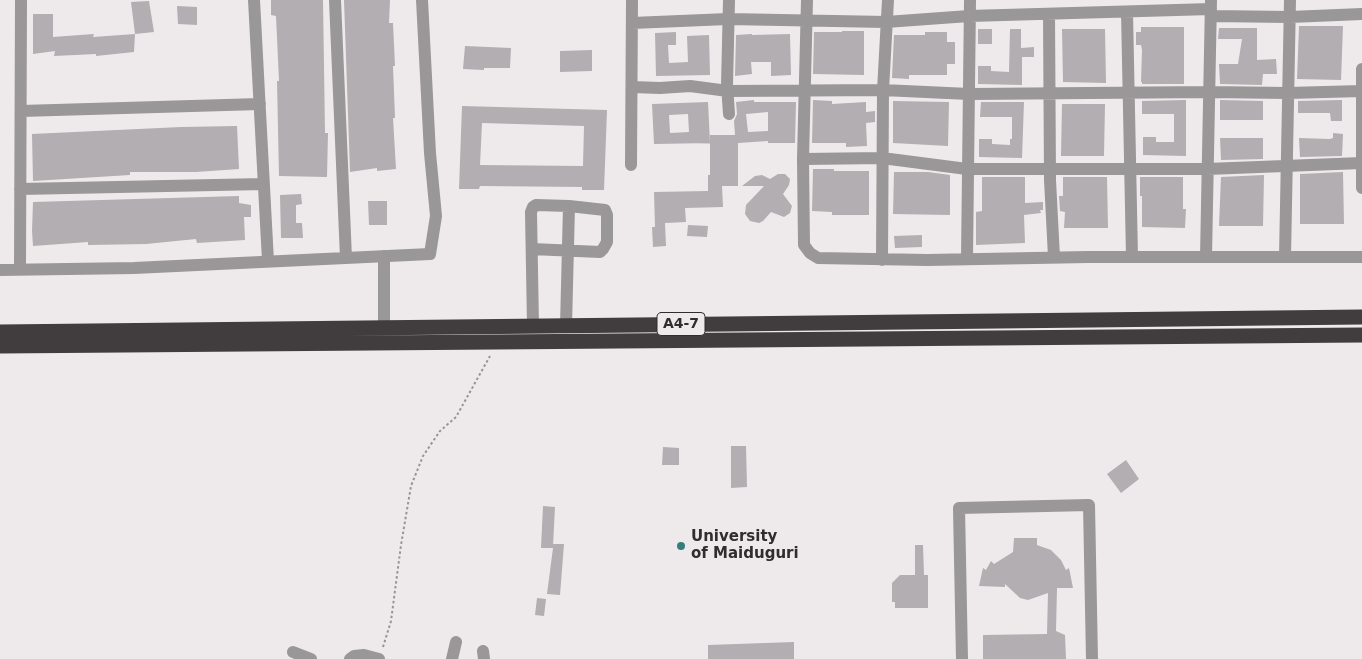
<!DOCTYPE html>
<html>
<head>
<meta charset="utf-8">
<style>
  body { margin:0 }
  canvas { display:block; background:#eee9eb }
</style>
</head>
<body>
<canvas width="1362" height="659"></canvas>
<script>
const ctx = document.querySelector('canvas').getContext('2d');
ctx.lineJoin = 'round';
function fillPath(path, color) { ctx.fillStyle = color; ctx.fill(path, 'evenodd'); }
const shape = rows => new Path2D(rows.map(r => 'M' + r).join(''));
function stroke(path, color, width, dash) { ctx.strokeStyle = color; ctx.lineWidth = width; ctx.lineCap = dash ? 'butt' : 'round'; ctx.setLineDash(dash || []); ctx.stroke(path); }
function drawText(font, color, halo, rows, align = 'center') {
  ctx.font = font + ' "DejaVu Sans",sans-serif'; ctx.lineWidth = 4; ctx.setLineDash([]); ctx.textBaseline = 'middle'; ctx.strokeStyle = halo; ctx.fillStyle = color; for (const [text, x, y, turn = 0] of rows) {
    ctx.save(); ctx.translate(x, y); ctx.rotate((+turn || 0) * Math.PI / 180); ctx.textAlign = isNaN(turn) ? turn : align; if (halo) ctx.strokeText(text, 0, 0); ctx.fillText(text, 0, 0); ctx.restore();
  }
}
fillPath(shape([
  [271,0,323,0,325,133,328,133,327,177,279,176,277,81,279,81,276,16,271,15],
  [344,0,390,0,389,23,393,23,395,66,393,66,395,118,393,118,396,169,377,171,377,168,350,172],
  [149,1,154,32,135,34,131,2],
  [177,6,197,7,197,25,178,24],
  [33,14,53,14,53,37,94,34,93,37,135,34,134,52,96,56,96,54,54,56,55,51,33,54],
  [1299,26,1343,26,1341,80,1297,79],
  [1141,27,1184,27,1184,84,1142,84,1142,82,1141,82,1142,50,1141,45,1136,45,1136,32,1141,32],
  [1219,28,1257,28,1257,60,1276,59,1277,74,1263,74,1262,85,1220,84,1219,64,1238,64,1242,39,1218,39],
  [978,29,992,29,992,44,978,44],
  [1010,29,1021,29,1021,48,1034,47,1034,57,1022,57,1022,85,978,84,978,66,991,66,991,71,1009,72],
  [1062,29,1105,29,1106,83,1063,82],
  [842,31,864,31,864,75,813,74,814,32,842,32],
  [676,32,676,45,668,45,669,63,688,62,687,36,709,35,710,75,656,76,655,33],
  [925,32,947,32,947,42,955,42,955,64,947,64,947,75,909,75,909,79,892,78,894,35,925,35],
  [752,34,752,35,790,34,791,75,771,76,771,62,751,62,752,74,735,76,736,35],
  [465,46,511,48,510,68,484,68,484,70,463,69],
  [592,50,592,71,560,72,560,51],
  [754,100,754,102,796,102,795,143,768,143,768,141,738,143,738,186,722,186,723,207,685,208,686,222,665,223,666,246,653,247,652,227,655,227,654,192,708,191,708,175,710,175,710,135,735,135,734,121,737,114,736,102],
  [768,112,768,131,748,132,746,114],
  [813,100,832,101,832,104,866,102,866,112,875,111,875,122,866,123,867,146,846,147,846,143,812,143],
  [1186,100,1186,156,1143,155,1143,137,1156,137,1156,142,1174,142,1174,114,1142,114,1142,101],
  [1220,100,1263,101,1263,120,1220,120],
  [1342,100,1342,121,1331,121,1330,113,1298,113,1298,101],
  [893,101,949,102,948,146,893,143],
  [708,102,710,143,654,144,652,104],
  [688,114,689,132,670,133,669,115],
  [981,102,1024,102,1022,158,979,157,979,139,992,139,992,144,1010,145,1010,139,1012,139,1012,117,980,117],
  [1062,104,1105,104,1104,156,1061,156],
  [462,106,607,110,604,190,582,190,582,187,480,186,479,189,459,189],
  [482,123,584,126,583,166,480,165],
  [237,126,239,169,196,172,130,172,130,175,33,181,32,134,181,127],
  [1333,133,1343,134,1342,156,1300,157,1299,138,1330,139,1333,138],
  [1220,138,1263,138,1263,159,1221,160],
  [813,169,834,169,834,171,869,171,869,215,832,215,832,212,812,211],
  [894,172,928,172,950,175,950,215,893,214],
  [1343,172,1344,224,1300,224,1300,174],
  [778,174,785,174,790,179,789,185,783,194,792,206,790,213,784,217,771,212,763,221,759,223,750,221,745,214,746,205,764,186,742,186,755,176,762,175,770,179],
  [1264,175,1263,226,1219,226,1221,177],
  [982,177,1025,177,1025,203,1043,202,1043,210,1040,210,1041,213,1024,215,1025,243,976,245,976,212,982,211],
  [1063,177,1107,177,1108,228,1064,228,1065,212,1060,211,1059,196,1063,196],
  [1140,177,1183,177,1183,209,1186,209,1185,228,1142,227,1142,196,1140,196],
  [301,194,302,204,296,205,296,223,302,223,303,238,281,238,280,195],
  [239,196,239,203,251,205,251,217,244,217,245,240,197,243,196,239,146,244,88,245,88,242,33,246,32,231,33,202],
  [368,201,387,201,387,225,369,225],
  [688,225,708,226,707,237,687,236],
  [922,235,922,247,895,248,894,236],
  [731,446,746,446,747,487,731,488],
  [663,447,679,448,679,465,662,465],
  [1126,460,1139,479,1121,493,1107,474],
  [543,506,555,507,553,546,553,544,564,544,560,595,547,594,553,548,541,548],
  [1014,538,1037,538,1037,545,1051,550,1061,560,1066,570,1069,568,1073,588,1057,588,1056,631,1065,635,1066,659,983,659,983,635,1047,634,1048,593,1028,600,1020,598,1005,584,1005,587,979,586,983,568,986,570,991,561,994,564,1013,552],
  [915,545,923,545,924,575,928,575,928,608,895,608,895,602,892,602,892,583,900,575,915,575],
  [537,598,546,599,544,616,535,615],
  [794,642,794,659,708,659,708,645]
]), '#b3aeb1');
stroke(shape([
  [383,647,391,621,401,545,411,486,423,456,440,431,456,417,490,356]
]), '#989496', 2, [2.5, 2.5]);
stroke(shape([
  [254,0,268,261],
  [335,0,346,258],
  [729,0,727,85,729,114],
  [807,0,803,159,804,245,810,253,818,258,927,260,1088,257,1362,257],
  [1127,12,1132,257],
  [1049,14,1050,180,1054,257],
  [1211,16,1290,17,1362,14],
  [632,23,728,19,886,22,969,16,1211,9],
  [1362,69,1362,188],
  [632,87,660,88,690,86,728,91,883,90,969,94,1209,92,1288,93,1362,91],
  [21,111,260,104],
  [803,159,882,158,967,169,1207,169,1362,163],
  [631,165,632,0],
  [20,189,264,184],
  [532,249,600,252,603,249,607,242,607,215,605,210,569,206],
  [1206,257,1211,0],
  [1285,257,1290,0],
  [967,259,970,0],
  [882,260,883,90,888,0],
  [20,269,21,0],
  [0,270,134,268,430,254,436,216,430,153,422,0],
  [533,326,531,212,533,207,536,205,569,206,566,326],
  [384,328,384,256],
  [483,651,484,659],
  [293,652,311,659],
  [350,659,354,656,364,655,379,659],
  [452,659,456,642],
  [962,659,959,508,1089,505,1092,659]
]), '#9a9799', 12);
stroke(shape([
  [0,332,1362,317],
  [0,346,1362,335]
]), '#413d3f', 15);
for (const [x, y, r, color] of [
  [681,546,5,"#357e7c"]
]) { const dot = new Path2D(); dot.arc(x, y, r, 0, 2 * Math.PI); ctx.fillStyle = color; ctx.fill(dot); stroke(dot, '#eee9eb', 2); }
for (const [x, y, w] of [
  [681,324,48]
]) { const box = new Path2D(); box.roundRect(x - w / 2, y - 11.5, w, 23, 4); ctx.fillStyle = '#eee9eb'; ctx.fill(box); stroke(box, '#2f2d2e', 1); }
drawText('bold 14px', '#2f2d2e', null, [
  ["A4-7",681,324]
]);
drawText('bold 15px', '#2f2d2e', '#eee9eb', [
  ["University",691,537],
  ["of Maiduguri",691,554]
], 'left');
</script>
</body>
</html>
